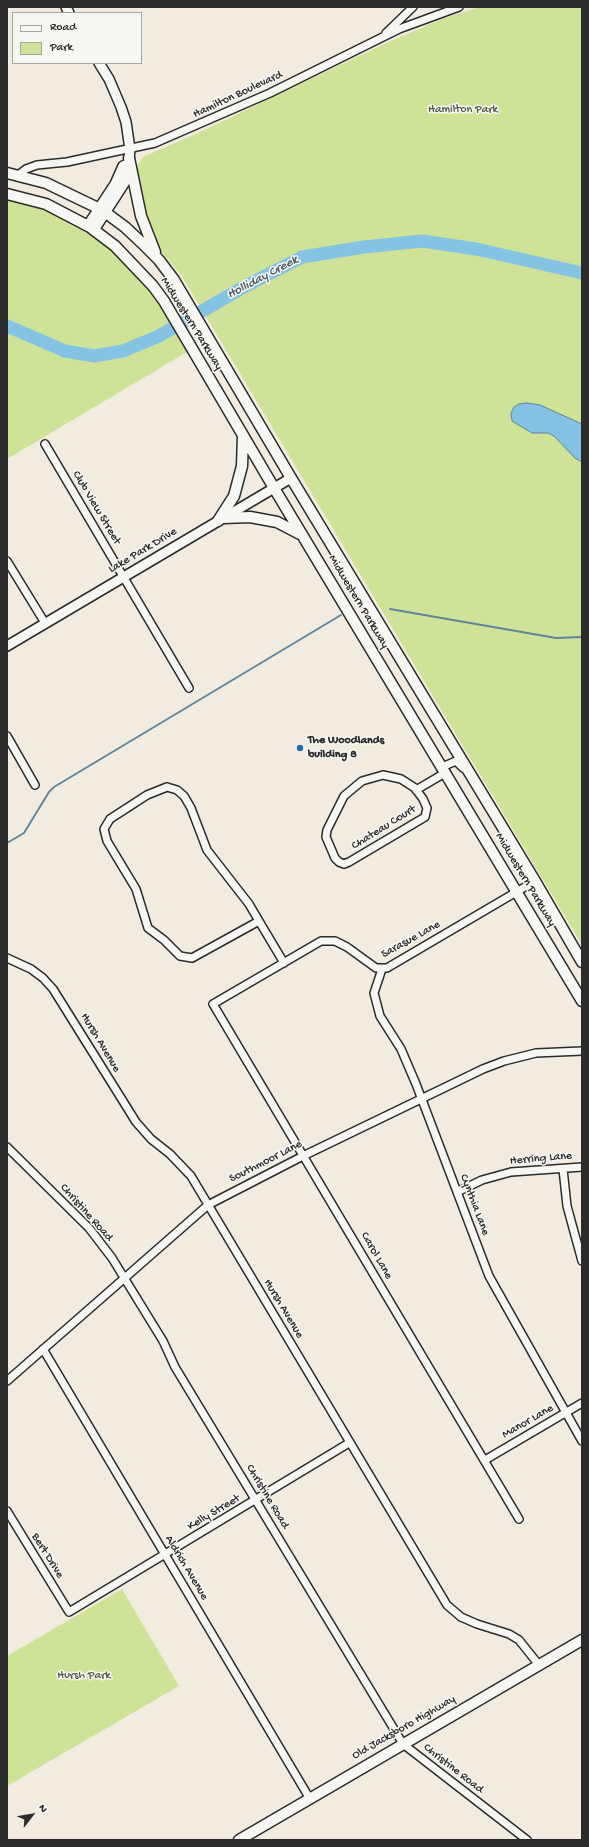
<!DOCTYPE html>
<html>
<head>
<meta charset="utf-8">
<style>
  body { margin:0 }
  #map { position:relative; width:589px; height:1847px; overflow:hidden; background:#f2ece0; font-family:"Gochi Hand",sans-serif }
  canvas { display:block }
  .frame { position:absolute; inset:0; border:8px solid #2b2b2b; pointer-events:none }
  .legend { position:absolute; left:12px; top:12px; width:130px; height:52px; box-sizing:border-box; background:#f6f6f2; border:1px solid #a5a5a2; margin:0; padding:5px 7px; list-style:none; font-size:12px; color:#2b2b2b }
  .legend li { display:flex; align-items:center; gap:8px; height:20px }
  .legend b { width:20px; border:1px solid #a5a5a2 }
  .north { position:absolute; left:12px; top:1795px; width:40px; height:40px; -webkit-text-stroke:3px #f6f6f2; paint-order:stroke; rotate:59deg; font-size:11px; font-weight:700; line-height:16px; text-align:center; color:#2b2b2b }
  .north::after { content:''; display:block; margin:auto; width:14px; height:18px; background:#2b2b2b; clip-path:polygon(50% 0,100% 100%,50% 72%,0 100%) }
</style>
</head>
<body>
<div id="map">
<canvas width="589" height="1847"></canvas>
<div class="frame"></div>
<ul class="legend">
<li><b style="height:5px;background:#f6f6f2"></b>Road</li>
<li><b style="height:11px;background:#cee397"></b>Park</li>
</ul>
<div class="north">N</div>
</div>
<script>
const ctx = document.querySelector('canvas').getContext('2d');
ctx.lineJoin = 'round';
function fillPath(path, color) { ctx.fillStyle = color; ctx.fill(path, 'evenodd'); }
const shape = rows => new Path2D(rows.map(r => 'M' + r).join(''));
function stroke(path, color, width, dash) { ctx.strokeStyle = color; ctx.lineWidth = width; ctx.lineCap = dash ? 'butt' : 'round'; ctx.setLineDash(dash || []); ctx.stroke(path); }
function drawText(font, color, halo, rows, align = 'center') {
  ctx.font = font + ' "Gochi Hand",sans-serif'; ctx.lineWidth = 3; ctx.setLineDash([]); ctx.textBaseline = 'middle'; ctx.strokeStyle = halo; ctx.fillStyle = color; for (const [text, x, y, turn = 0] of rows) {
    ctx.save(); ctx.translate(x, y); ctx.rotate((+turn || 0) * Math.PI / 180); ctx.textAlign = isNaN(turn) ? turn : align; if (halo) ctx.strokeText(text, 0, 0); ctx.fillText(text, 0, 0); ctx.restore();
  }
}
fillPath(shape([
  [479,7,582,7,582,945,181,275,155,244,141,193,137,166,143,157,200,132,386,43,442,19],
  [7,199,21,201,62,216,91,233,114,251,135,271,154,295,187,352,7,459],
  [122,1589,179,1686,7,1786,7,1656]
]), '#cee397');
const water = shape([
  [527,403,540,405,582,424,582,462,575,458,554,436,548,433,532,433,512,421,511,413,514,407,519,404,527,403]
]);
fillPath(water, '#85c3e5');
stroke(water, '#61869b', 1);
stroke(shape([
  [390,609,556,638,582,637],
  [7,843,24,833,49,792,54,787,341,615]
]), '#61869b', 2);
stroke(shape([
  [7,326,65,351,94,356,123,351,159,336,242,288,302,257,364,247,422,241,476,249,582,273]
]), '#85c3e5', 13);
const minor = shape([
  [386,33,413,7],
  [18,175,26,169,37,165,67,162,155,143,270,93,399,29,459,7],
  [45,444,189,688],
  [7,561,45,623],
  [7,736,35,785],
  [442,767,456,761,463,768],
  [383,775,401,779,415,788,423,799,427,808,425,817,349,862,344,864,339,862,335,858,326,837,327,830,344,796,362,781,383,775],
  [167,787,177,790,184,796,191,808,207,850,249,904,259,921,192,958,180,956,164,940,148,928,136,889,107,841,104,829,110,819,147,795,167,787],
  [416,790,445,773],
  [259,921,284,963],
  [7,958,31,969,43,978,53,989,136,1122,151,1139,170,1154,191,1176,447,1605,461,1617,477,1624,509,1634,519,1640,539,1665],
  [382,969,374,993,380,1016,401,1049,416,1084,489,1276,582,1441],
  [7,1147,89,1228,112,1258,163,1341,175,1367,403,1744,527,1840],
  [563,1169,567,1206,582,1261],
  [457,1192,482,1180,511,1172,582,1167],
  [43,1349,310,1799],
  [7,1381,208,1205,303,1156,483,1069,504,1061,536,1053,582,1051],
  [485,1460,582,1403],
  [7,1511,69,1612,349,1443],
  [519,1519,213,1004,321,941,335,941,347,947,376,968,387,968,535,881]
]);
const tertiary = shape([
  [66,7,69,13],
  [88,225,115,184,123,166,128,164],
  [94,230,125,182,128,170,130,149,126,122,121,107,109,79,99,63],
  [7,646,291,478]
]);
const secondary = shape([
  [129,158,141,216,155,252],
  [7,173,46,183,102,210,125,227,141,242,159,260,174,280,291,478,535,881,582,962],
  [7,194,46,204,90,227,115,246,153,286,164,301,274,488,582,1001],
  [223,518,250,517,277,522,302,535],
  [218,521,234,496,242,466,243,436],
  [239,1840,582,1640]
]);
stroke(minor, '#2b2b2b', 10);
stroke(tertiary, '#2b2b2b', 12);
stroke(secondary, '#2b2b2b', 13);
stroke(minor, '#f6f6f2', 7);
stroke(tertiary, '#f6f6f2', 9);
stroke(secondary, '#f6f6f2', 10);
for (const [x, y, r, color] of [
  [300,748,4,"#1f6fb2"]
]) { const dot = new Path2D(); dot.arc(x, y, r, 0, 2 * Math.PI); ctx.fillStyle = color; ctx.fill(dot); stroke(dot, '#f6f6f2', 1.5); }
drawText('12px', '#2b2b2b', '#f6f6f2', [
  ["Hamilton Boulevard",238,95,-25],
  ["Midwestern Parkway",191,324,58],
  ["Club View Street",96,508,59],
  ["Lake Park Drive",143,551,-31],
  ["Midwestern Parkway",358,602,59],
  ["Chateau Court",384,828,-32],
  ["Midwestern Parkway",525,880,59],
  ["Sarasue Lane",411,940,-29],
  ["Hursh Avenue",100,1043,59],
  ["Herring Lane",541,1159,-5],
  ["Southmoor Lane",266,1162,-27],
  ["Cynthia Lane",474,1205,69],
  ["Christine Road",86,1213,48],
  ["Carol Lane",376,1256,60],
  ["Hursh Avenue",283,1309,59],
  ["Manor Lane",528,1422,-30],
  ["Christine Road",267,1497,59],
  ["Kelly Street",214,1513,-31],
  ["Bert Drive",47,1556,58],
  ["Aldrich Avenue",186,1568,59],
  ["Old Jacksboro Highway",404,1728,-30],
  ["Christine Road",453,1769,38]
]);
drawText('12px', '#545946', '#f6f6f2', [
  ["Hamilton Park",463,110],
  ["Hursh Park",84,1676]
]);
drawText('bold 12px', '#2b2b2b', '#f6f6f2', [
  ["The Woodlands",308,741],
  ["building 8",308,755]
], 'left');
drawText('italic 13px', '#465963', '#f6f6f2', [
  ["Holliday Creek",263,278,-28]
]);
</script>
</body>
</html>
